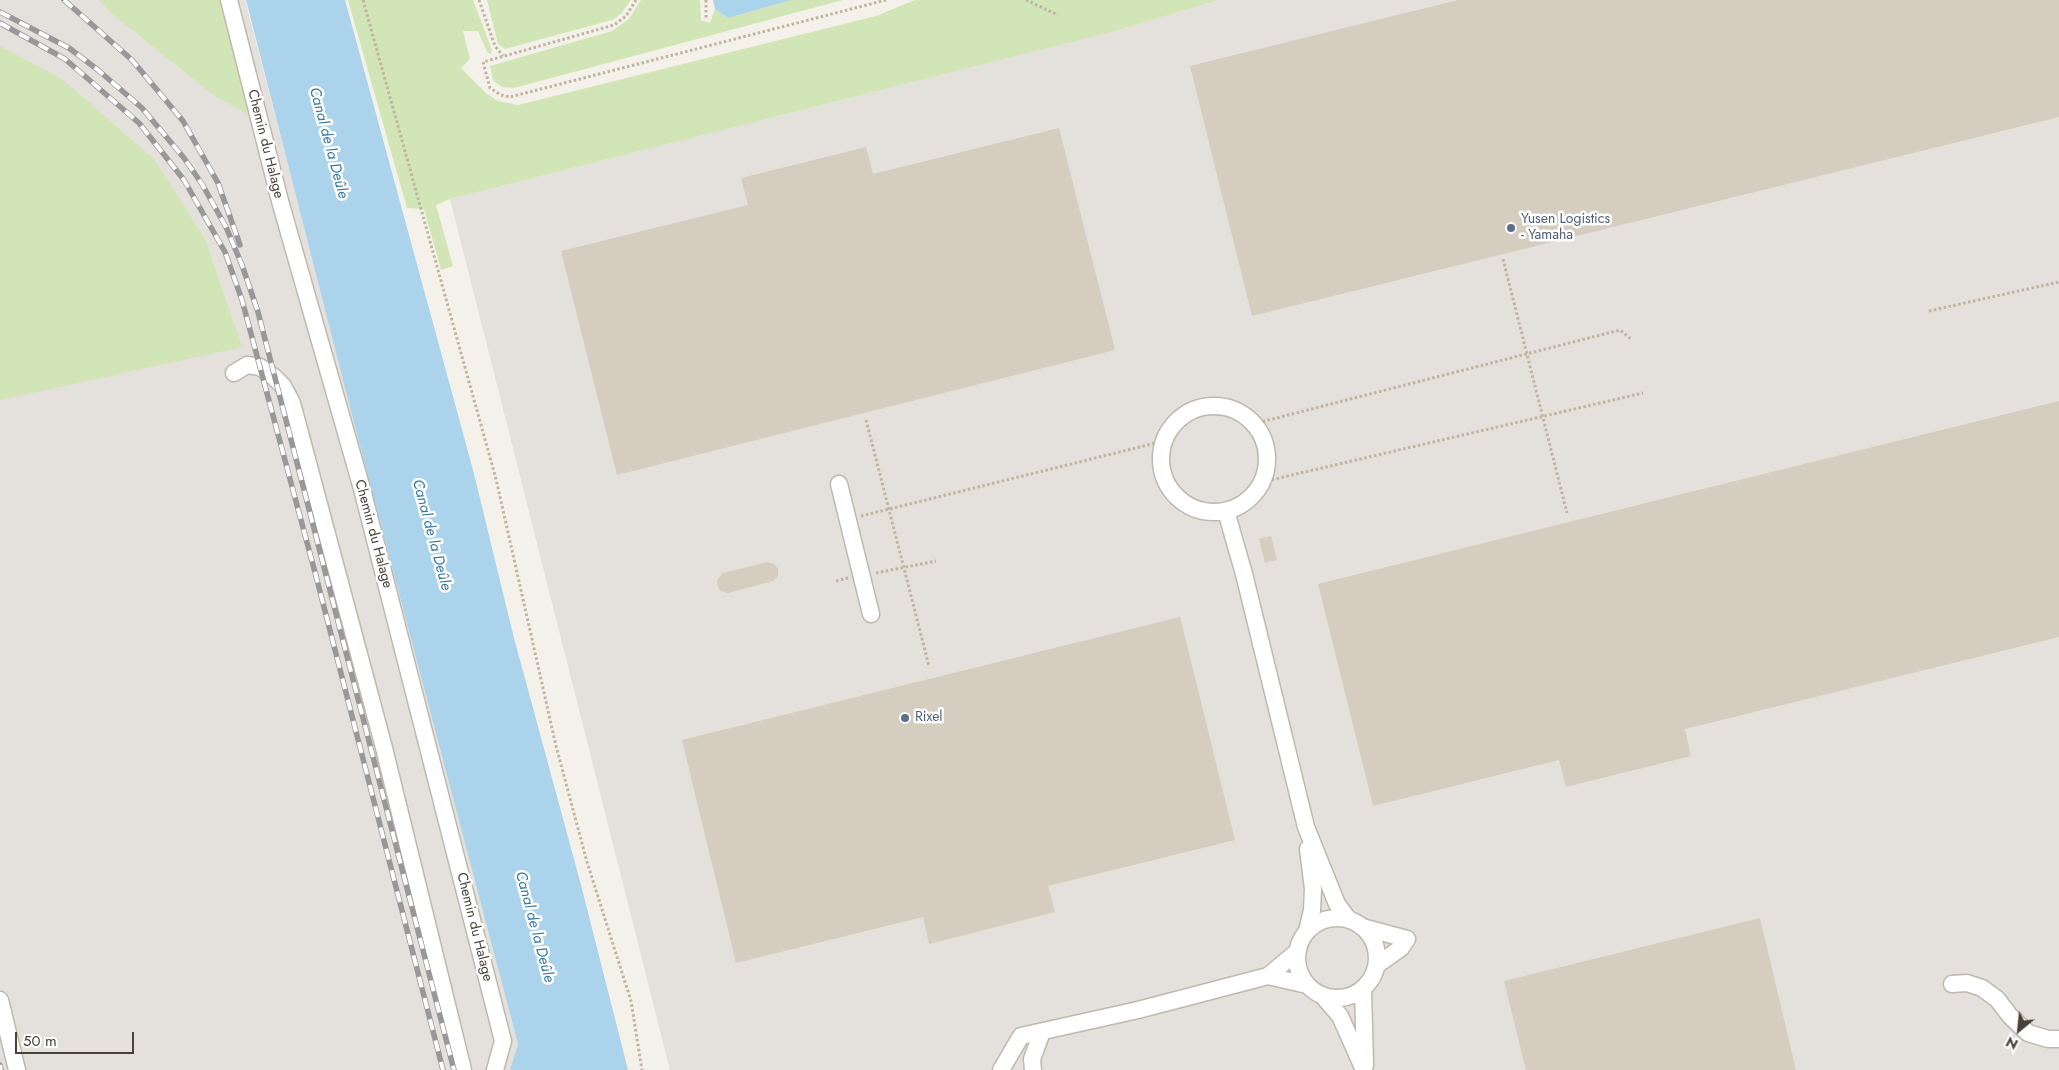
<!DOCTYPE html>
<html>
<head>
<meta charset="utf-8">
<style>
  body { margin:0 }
  #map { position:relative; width:2059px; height:1070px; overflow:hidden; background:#f4f1ea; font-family:Jost,sans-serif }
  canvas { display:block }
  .north { position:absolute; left:1994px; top:1005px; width:50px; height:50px; -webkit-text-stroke:4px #fff; paint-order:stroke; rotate:208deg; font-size:14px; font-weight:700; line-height:20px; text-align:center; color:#484239 }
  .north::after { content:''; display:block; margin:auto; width:18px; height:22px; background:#484239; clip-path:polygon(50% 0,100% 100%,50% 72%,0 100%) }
  .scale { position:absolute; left:15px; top:1032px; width:119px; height:22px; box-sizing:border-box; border:2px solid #484239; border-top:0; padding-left:6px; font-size:15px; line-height:18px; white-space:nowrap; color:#484239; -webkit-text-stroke:4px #fff; paint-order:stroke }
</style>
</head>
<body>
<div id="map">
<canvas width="2059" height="1070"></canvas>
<div class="north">N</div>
<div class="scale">50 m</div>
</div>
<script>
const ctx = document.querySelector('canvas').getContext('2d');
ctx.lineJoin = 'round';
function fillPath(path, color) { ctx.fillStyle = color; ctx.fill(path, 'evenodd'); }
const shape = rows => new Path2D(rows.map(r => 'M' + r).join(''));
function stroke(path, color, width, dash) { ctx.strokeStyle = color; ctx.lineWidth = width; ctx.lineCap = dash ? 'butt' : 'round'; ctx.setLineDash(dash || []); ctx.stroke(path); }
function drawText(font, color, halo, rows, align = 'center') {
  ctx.font = font + ' Jost,sans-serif'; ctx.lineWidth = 5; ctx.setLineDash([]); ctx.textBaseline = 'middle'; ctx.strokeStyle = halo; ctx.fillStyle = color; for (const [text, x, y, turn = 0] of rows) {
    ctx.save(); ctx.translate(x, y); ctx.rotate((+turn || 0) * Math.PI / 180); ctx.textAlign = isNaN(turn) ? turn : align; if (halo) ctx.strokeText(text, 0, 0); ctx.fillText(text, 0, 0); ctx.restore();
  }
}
fillPath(shape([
  [0,0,245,0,518,1044,510,1070,0,1070],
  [1219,0,2059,0,2059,1070,670,1070,450,199,1115,31]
]), '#e4e0db');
fillPath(shape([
  [99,0,220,0,249,115,215,96,110,12],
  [348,0,473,0,492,50,491,54,487,52,478,31,463,31,470,59,461,68,486,93,498,101,518,105,876,16,915,0,1219,0,1115,31,450,199,436,205,453,266,441,270,424,209,407,208],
  [487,0,631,0,621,14,612,20,505,49,498,44],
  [641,0,700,0,701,20,710,23,715,9,728,18,791,0,843,0,514,88,502,87,493,80,490,66,612,31,629,19],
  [0,46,62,79,154,159,205,239,242,347,0,400]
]), '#d1e5b6');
fillPath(shape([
  [246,0,345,0,473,470,514,638,581,885,628,1070,510,1070,518,1044,352,415],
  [713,0,791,0,728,18,715,9]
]), '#abd3ec');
fillPath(shape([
  [1458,0,2059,0,2059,117,1252,316,1190,66],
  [1059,128,1115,350,617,475,561,251,748,205,741,178,866,147,873,174],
  [2059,401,2059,637,1685,729,1691,756,1566,787,1559,760,1373,806,1318,584],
  [1271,536,1277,560,1265,563,1259,539],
  [768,562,774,564,778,569,778,576,773,581,728,593,721,591,718,587,717,580,723,573],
  [1180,617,1235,840,1048,886,1055,912,929,944,923,917,736,963,682,740],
  [1760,918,1796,1070,1526,1070,1504,981]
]), '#d5cdc0');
const minor = shape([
  [229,0,280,201,362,489,503,1041,495,1070],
  [234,373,247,365,260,367,274,377,283,386,292,403,384,748,463,1070],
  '1161 459a53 53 0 1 1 106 0a53 53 0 1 1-106 0Z',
  [839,484,871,614],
  [1226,511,1244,574,1306,827,1337,904,1349,920],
  '1297 958a40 40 0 1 1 80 0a40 40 0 1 1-80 0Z',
  [1362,927,1407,939,1401,948,1377,965],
  [1307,931,1312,910,1313,889,1308,849],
  [1268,976,1307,985],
  [1952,984,1967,983,1982,988,1997,999,2010,1016,2028,1033,2048,1039,2059,1039],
  [1363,989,1365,1065],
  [1322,995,1340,1016,1364,1070],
  [0,1000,17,1070],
  [1001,1070,1021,1036,1138,1010,1268,976,1298,951],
  [1033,1070,1032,1059,1042,1032]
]);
stroke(minor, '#bfb8ad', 19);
stroke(shape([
  [363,0,496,479,556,746,587,862,631,1001,642,1070],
  [479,0,495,46,503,56],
  [636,0,626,16,614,25,483,62,490,88,501,95,510,97,886,0],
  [706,0,706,18],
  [1026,0,1058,15],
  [1503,259,1567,513],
  [1929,311,2059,282],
  [866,420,929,666],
  [1253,424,1620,330,1631,339],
  [1262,482,1643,393],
  [861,516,1164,441],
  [876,573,936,561],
  [836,581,848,578]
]), '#c0b49f', 3, [2.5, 2.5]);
stroke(minor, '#fff', 16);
const rail = shape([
  [64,0,132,60,183,121,218,183,240,245],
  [0,12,69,48,98,70,142,108,184,158,202,184,226,227,242,265,258,312,454,1070],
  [0,23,65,59,139,123,184,180,225,252,242,300,316,576,443,1070],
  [0,1065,1,1070]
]);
stroke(rail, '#989898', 5.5);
stroke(rail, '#fff', 4, [11]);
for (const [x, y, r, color] of [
  [1511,228,5,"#5c6f8a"],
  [905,718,5,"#5c6f8a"]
]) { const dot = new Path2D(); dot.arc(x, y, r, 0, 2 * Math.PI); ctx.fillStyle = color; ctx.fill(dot); stroke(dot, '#fff', 2); }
drawText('14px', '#484239', '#fff', [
  ["Chemin du Halage",265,144,76],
  ["Chemin du Halage",373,534,75],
  ["Chemin du Halage",474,927,76]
]);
drawText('14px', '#4e5e75', '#fff', [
  ["Yusen Logistics",1521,220],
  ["- Yamaha",1521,236],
  ["Rixel",915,718]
], 'left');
drawText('italic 15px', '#3679a6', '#fff', [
  ["Canal de la Deûle",328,143,75],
  ["Canal de la Deûle",431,535,75],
  ["Canal de la Deûle",534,927,75]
]);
</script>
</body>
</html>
